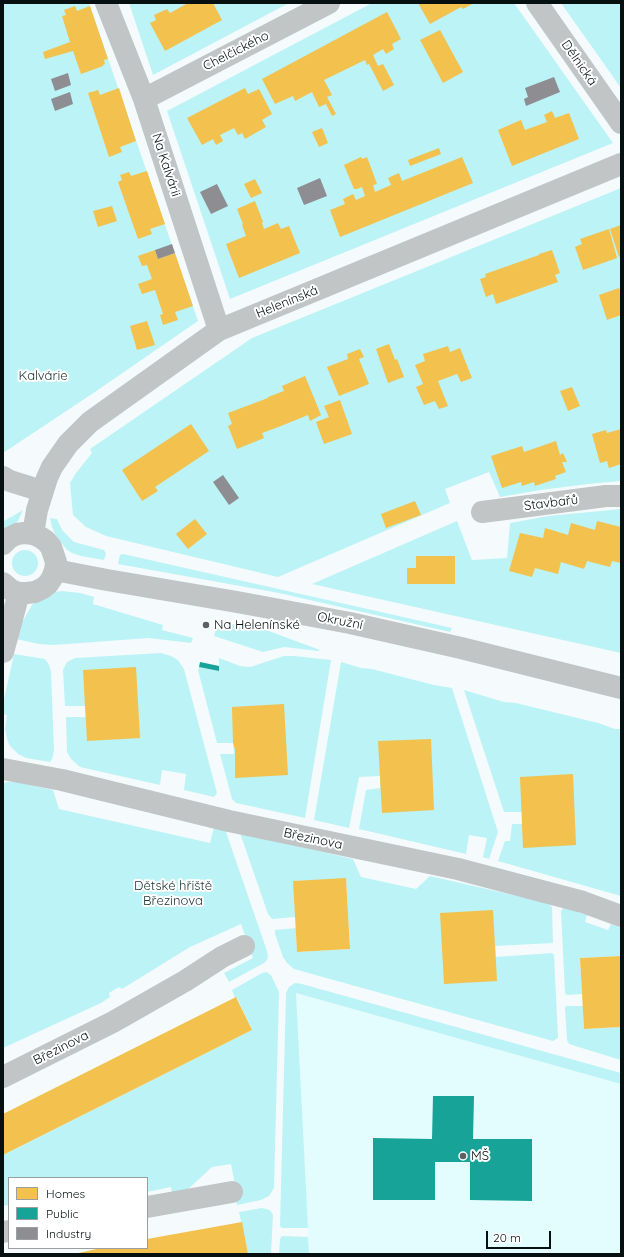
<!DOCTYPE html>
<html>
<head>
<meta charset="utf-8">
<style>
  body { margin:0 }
  #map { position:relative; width:624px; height:1257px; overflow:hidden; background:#f5fbfc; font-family:Quicksand,sans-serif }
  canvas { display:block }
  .frame { position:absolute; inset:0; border:4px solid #061011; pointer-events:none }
  .legend { position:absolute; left:8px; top:1177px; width:140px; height:72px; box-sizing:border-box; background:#fff; border:1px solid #9b9fa0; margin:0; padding:5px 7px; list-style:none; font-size:12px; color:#061011 }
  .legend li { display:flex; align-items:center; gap:8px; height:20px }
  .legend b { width:20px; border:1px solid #9b9fa0 }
  .scale { position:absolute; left:486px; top:1231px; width:65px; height:18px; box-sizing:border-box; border:2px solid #061011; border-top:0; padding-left:5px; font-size:12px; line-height:14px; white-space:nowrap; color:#061011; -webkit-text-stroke:3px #fff; paint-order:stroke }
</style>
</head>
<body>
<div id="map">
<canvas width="624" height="1257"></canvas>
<div class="frame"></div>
<ul class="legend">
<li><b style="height:11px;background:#f2c14e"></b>Homes</li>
<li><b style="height:11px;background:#17a398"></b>Public</li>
<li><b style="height:11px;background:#8d8d92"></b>Industry</li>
</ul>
<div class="scale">20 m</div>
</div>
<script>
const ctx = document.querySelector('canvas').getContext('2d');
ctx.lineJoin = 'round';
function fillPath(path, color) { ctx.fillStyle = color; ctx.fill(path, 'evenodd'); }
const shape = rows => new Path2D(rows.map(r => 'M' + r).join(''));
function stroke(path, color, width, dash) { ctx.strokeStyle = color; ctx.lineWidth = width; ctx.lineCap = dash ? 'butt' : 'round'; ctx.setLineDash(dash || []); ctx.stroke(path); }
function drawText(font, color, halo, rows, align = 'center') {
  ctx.font = font + ' Quicksand,sans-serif'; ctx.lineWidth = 4; ctx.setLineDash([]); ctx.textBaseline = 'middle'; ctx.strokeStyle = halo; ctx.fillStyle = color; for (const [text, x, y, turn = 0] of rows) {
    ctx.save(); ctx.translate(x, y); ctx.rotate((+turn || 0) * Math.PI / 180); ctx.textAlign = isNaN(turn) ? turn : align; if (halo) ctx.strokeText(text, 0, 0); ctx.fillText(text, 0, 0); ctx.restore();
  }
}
fillPath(shape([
  [296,993,621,1084,621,1254,309,1254]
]), '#e3fcfe');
fillPath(shape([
  [3,3,89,3,198,321,92,394,3,453],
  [129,3,289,3,153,75],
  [372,3,514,3,613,143,230,299,167,111],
  [561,3,621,3,621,88],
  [621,188,621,481,588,484,541,490,500,497,489,472,445,489,450,503,278,577,106,536,86,527,73,515,70,483,76,473,92,453,90,449,252,338],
  [621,509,621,653,312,584,457,521,472,560,507,558,510,523,548,516],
  [23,510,18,521,11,529,3,532,3,521,6,520],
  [50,518,57,519,62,530,74,542,104,550,106,554,104,560,81,556,72,553,67,550,56,536,52,527],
  '12 563a13 13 0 1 1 26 0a13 13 0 1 1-26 0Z',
  [123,554,452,628,450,632,279,593,118,564,120,555],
  [62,591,80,593,94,597,93,604,163,625,162,630,193,638,191,643,149,638,53,645,39,644,16,639,21,624,32,605,37,601,55,592],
  [232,624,250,625,258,627,320,650,318,651,284,647,263,652,214,636,217,625],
  [161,653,171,656,178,660,184,669,217,793,214,797,184,790,186,774,162,770,160,785,80,767,71,759,67,752,66,717,86,717,85,706,65,706,63,670,67,662,75,658],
  [14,654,45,659,49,665,51,671,54,751,52,759,50,762,26,758,18,754,10,746,8,742,5,729,7,715,3,714,3,704],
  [284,656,294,656,331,660,305,818,236,803,232,799,220,754,234,754,233,743,217,743,198,670,199,667,219,671,219,658,240,666,250,667],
  [341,662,361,668,372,669,434,685,452,688,498,832,489,859,483,857,487,838,469,835,466,854,359,829,366,790,380,788,380,776,359,777,349,828,314,820],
  [464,690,504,702,516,703,598,723,615,729,621,729,621,896,498,861,505,841,510,841,512,824,522,824,522,812,504,812],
  [8,782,16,782,53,790,59,809,210,843,214,827,225,829,267,951,268,958,266,961,264,963,229,982,224,973,253,958,241,924,190,947,122,989,119,987,109,993,110,997,101,1003,3,1048,3,783],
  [240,833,353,859,361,877,416,889,430,876,548,903,552,907,553,943,495,946,496,957,552,953,554,955,558,1038,553,1041,294,969,287,963,283,957,275,934,275,930,296,928,297,952,350,949,346,879,294,881,295,917,272,919,268,914],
  [564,907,587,915,585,922,608,930,611,924,621,928,621,956,580,958,582,994,567,995,565,993,561,911],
  [266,972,271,975,279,992,274,1188,269,1196,261,1200,237,1205,235,1196,237,1195,231,1164,212,1167,185,1192,172,1194,171,1187,147,1192,147,1178,9,1178,9,1205,3,1206,3,1155,252,1030,237,998,235,998,232,990,262,973],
  [295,983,302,984,621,1073,621,1084,296,993,308,1228,282,1228,280,1226,286,993,289,987],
  [566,1006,583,1006,584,1029,621,1027,621,1060,572,1045,569,1044,567,1040,565,1008],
  [262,1208,270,1210,273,1215,271,1254,248,1254,239,1212],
  [282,1236,308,1237,309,1254,279,1254,280,1239]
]), '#bcf3f6');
fillPath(shape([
  [188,3,213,3,222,20,165,51,150,23,156,20,154,15,167,9,170,13],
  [418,3,474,3,463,9,461,7,430,24],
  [75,6,77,11,90,6,108,59,104,60,105,64,103,65,103,66,81,74,73,51,45,59,43,52,70,42,62,16,66,15,64,10],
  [387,12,401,39,392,44,394,49,386,54,383,49,373,55,378,66,383,64,394,85,383,91,369,64,367,65,365,60,324,80,332,95,327,97,336,114,332,116,326,104,319,107,312,92,295,101,293,96,275,104,262,79],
  [440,30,463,72,443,83,420,40],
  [119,88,136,141,120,147,122,152,109,157,88,93,98,90,100,95],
  [245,88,248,94,259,89,272,114,262,120,266,127,245,139,242,133,238,135,234,128,220,135,223,141,216,145,213,139,202,145,187,118],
  [552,111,555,118,569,113,579,139,512,166,498,130,521,120,525,130,547,122,544,115],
  [322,128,328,143,319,147,312,132],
  [439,148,441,154,410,166,408,160],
  [361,157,362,159,367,157,377,184,373,185,375,192,391,185,388,178,399,173,402,181,462,157,473,183,340,237,330,210,345,204,343,199,353,194,356,200,365,196,362,187,357,189,354,189,344,165],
  [147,171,165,224,150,229,152,234,138,239,118,182,122,180,120,175,129,172,131,176],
  [255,179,262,193,251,198,244,184],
  [255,201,263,222,262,223,264,229,278,223,281,229,289,226,300,253,239,278,226,244,246,236,242,225,243,224,237,209],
  [112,206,117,221,98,227,93,211],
  [621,225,621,256,619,257,610,229],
  [609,229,617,258,583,270,575,247,582,244,580,239],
  [155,250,158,259,175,253,193,306,175,312,178,320,163,325,160,315,163,314,155,290,142,294,138,284,152,279,147,265,142,266,138,256],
  [552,250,560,273,555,275,558,282,496,304,493,294,486,297,480,279,486,277,485,274,539,255,539,254],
  [619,288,621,294,621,315,607,320,599,295],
  [147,321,155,345,137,350,130,326],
  [389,344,395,360,397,359,404,377,388,383,376,349],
  [448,346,450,352,460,348,472,378,461,382,457,374,438,381,448,406,439,409,435,401,424,405,416,387,423,384,415,365,425,361,423,354],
  [360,349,364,357,359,359,369,384,339,396,327,367,348,359,347,354],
  [305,376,321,415,310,421,308,415,281,426,262,433,264,438,237,449,228,426,232,424,228,413,268,398,268,397,284,391,282,386],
  [572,387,580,406,568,411,560,391],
  [340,400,352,434,324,444,316,422,329,417,324,406],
  [191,424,209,451,155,487,158,491,142,501,122,470],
  [621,429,621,464,609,468,607,461,600,463,592,434,606,430,607,433],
  [556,441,560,455,563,453,567,462,562,462,566,472,555,476,556,479,535,486,534,482,522,486,521,482,502,488,491,456,522,446,524,452],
  [415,501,421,515,386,528,381,514],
  [195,519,207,534,188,549,176,534],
  [597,521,621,527,621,563,612,561,610,567,587,561,584,569,561,562,558,574,535,568,532,577,509,571,520,533,543,538,545,528,568,535,571,523,595,530],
  [416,556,455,556,455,584,407,584,407,568,416,568],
  [136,667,140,738,87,741,83,670],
  [284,704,288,775,235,778,235,749,233,743,232,707],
  [431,739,434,810,382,813,378,741],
  [573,774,576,845,523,848,520,777],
  [346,878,350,949,297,952,293,881],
  [493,910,497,981,444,984,440,913],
  [621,956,621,1027,584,1029,580,958],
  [236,997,252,1030,3,1155,3,1114],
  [242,1222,248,1254,74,1254,101,1248,147,1248,147,1239]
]), '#f2c14e');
fillPath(shape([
  [200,662,219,666,219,671,199,667],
  [433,1096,474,1096,473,1139,532,1139,532,1201,470,1200,470,1162,435,1162,435,1200,373,1200,373,1138,432,1139]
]), '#17a398');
fillPath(shape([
  [68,73,71,85,55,91,51,79],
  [554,77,560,92,526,106,524,99,528,97,525,88],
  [70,92,73,104,55,111,51,99],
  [320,178,327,196,304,205,297,188],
  [217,184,228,206,211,214,200,192],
  [172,244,175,253,158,259,155,250],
  [223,475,239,498,229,505,213,482]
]), '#8d8d92');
stroke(shape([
  [106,3,144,99,219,330],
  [537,3,621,123],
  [144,99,329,3],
  [3,477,10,481,42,491],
  [482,512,606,496,621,496],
  [33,534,37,510,47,478,52,467,68,444,90,422,219,330,621,164],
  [3,544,9,538,17,534,24,533,33,534,40,537,46,541,51,547,56,562,55,570,52,578,48,584,43,588,35,592,27,593,19,593,11,590,3,583],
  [55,570,107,580,237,602,350,623,461,648,621,688],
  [3,652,19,593],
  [3,769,62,780,229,821,458,869,583,902,621,916],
  [3,1077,113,1022,185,981,222,957,244,946],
  [147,1207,232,1192],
  [3,1232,9,1231]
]), '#c1c5c6', 22);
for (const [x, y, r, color] of [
  [206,625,4,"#5a6263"],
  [463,1156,4,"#5a6263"]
]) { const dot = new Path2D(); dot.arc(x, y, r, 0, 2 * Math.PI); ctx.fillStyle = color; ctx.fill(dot); stroke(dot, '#fff', 1.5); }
drawText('13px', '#061011', '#fff', [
  ["Chelčického",236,51,-27],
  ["Dělnická",579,63,55],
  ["Na Kalvárii",166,165,72],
  ["Helenínská",287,302,-22],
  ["Stavbařů",551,503,-7],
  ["Okružní",340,621,11],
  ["Březinova",313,839,12],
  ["Březinova",61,1048,-27]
]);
drawText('13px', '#203637', '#fff', [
  ["Kalvárie",43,376],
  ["Dětské hřiště",173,886],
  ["Březinova",173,901]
]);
drawText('13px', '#061011', '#fff', [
  ["Na Helenínské",214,625],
  ["MŠ",471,1156]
], 'left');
</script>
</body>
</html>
